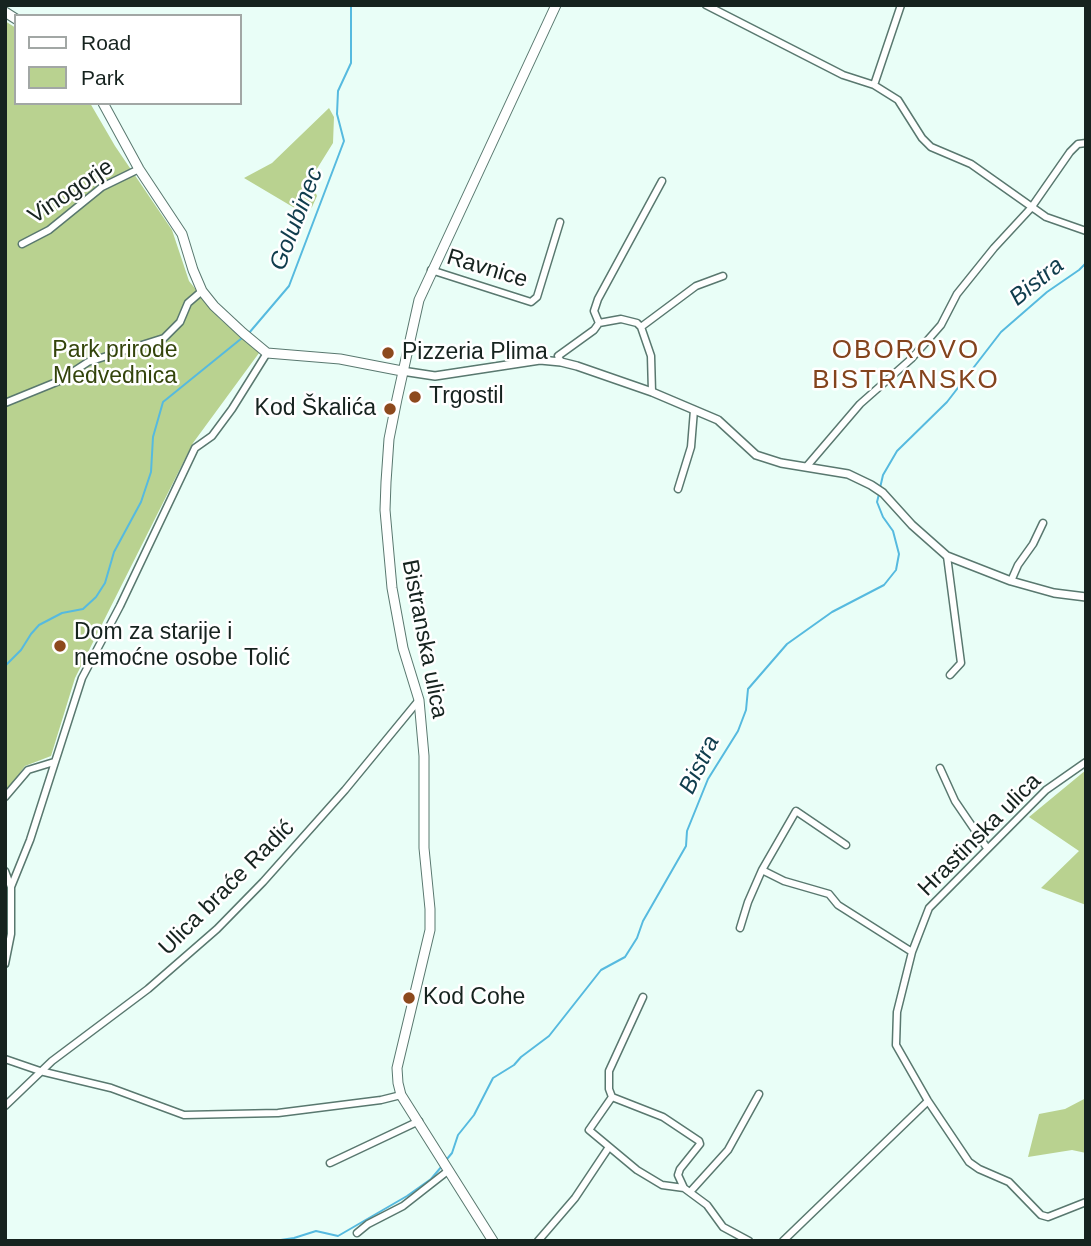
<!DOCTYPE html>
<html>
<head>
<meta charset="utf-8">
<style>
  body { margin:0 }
  #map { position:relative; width:1091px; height:1246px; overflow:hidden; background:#e9fef7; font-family:Helvetica,sans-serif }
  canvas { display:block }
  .frame { position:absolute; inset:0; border:7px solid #16231f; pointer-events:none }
  .legend { position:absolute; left:14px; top:14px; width:228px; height:91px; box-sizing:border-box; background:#fff; border:2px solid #a2a7a5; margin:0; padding:9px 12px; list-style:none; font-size:21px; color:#16231f }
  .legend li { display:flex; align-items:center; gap:14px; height:35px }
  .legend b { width:35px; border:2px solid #a2a7a5 }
</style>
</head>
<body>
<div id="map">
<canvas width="1091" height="1246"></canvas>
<div class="frame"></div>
<ul class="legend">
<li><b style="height:9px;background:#fff"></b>Road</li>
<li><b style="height:19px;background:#b9d290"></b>Park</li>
</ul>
</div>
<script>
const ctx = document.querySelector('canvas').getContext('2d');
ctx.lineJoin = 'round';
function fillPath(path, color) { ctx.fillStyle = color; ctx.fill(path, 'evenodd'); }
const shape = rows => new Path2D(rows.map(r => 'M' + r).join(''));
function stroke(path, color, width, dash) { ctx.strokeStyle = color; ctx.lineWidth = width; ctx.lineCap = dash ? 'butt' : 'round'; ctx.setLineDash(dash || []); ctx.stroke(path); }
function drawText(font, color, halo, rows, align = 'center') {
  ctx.font = font + ' Helvetica,sans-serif'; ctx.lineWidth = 5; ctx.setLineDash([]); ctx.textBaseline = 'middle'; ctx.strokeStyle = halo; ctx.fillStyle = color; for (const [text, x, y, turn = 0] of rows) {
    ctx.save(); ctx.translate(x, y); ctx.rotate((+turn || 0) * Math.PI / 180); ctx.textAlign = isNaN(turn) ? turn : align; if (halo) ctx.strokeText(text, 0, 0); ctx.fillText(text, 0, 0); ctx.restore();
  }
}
fillPath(shape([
  [5,21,16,28,16,103,90,103,115,146,172,230,189,281,219,318,259,353,193,443,75,678,51,756,25,766,5,793],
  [329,108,334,117,333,143,310,180,317,196,312,207,303,213,244,178,272,163],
  [1086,770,1086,905,1041,888,1079,851,1029,817],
  [1086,1098,1086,1153,1072,1150,1028,1157,1039,1114,1065,1109]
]), '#b9d290');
stroke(shape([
  [249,333,289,286,344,141,337,114,338,91,351,63,351,5],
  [880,488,883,475,897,451,947,402,1001,332,1047,292,1079,270,1086,263],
  [5,666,21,650,31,634,39,625,62,613,83,609,96,597,105,583,114,552,141,502,151,472,153,437,163,402,242,338],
  [447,1159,452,1153,458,1135,474,1115,493,1078,514,1065,521,1057,549,1036,601,970,625,957,637,938,643,921,686,846,687,831,708,779,738,731,746,710,748,689,787,644,832,612,884,585,896,570,899,554,893,531,883,517,877,502,879,494],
  [274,1241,294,1238,316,1231,338,1236,407,1196,431,1179,442,1166]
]), '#56badf', 2);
const minor = shape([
  [706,5,843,75,874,85,898,100,922,138,931,147,971,164,1046,217,1086,231],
  [874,85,901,5],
  [22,244,49,230,102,187,139,169],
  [431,270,531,302,537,297,560,222],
  [599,323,621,319,637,323,641,327,651,356,652,392],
  [641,327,696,286,723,276],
  [561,362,558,356,594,330,599,323,594,311,598,299,662,181],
  [5,403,59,381,88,362,164,338,180,322,188,303,202,291],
  [807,466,860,404,911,359,941,325,957,294,994,248,1031,208,1070,152,1078,144,1086,143],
  [678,489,691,447,694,410],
  [947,556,961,663,950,675],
  [1011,581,1018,565,1033,544,1043,523],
  [1086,762,1046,790,929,908,912,952,897,1012,896,1045,928,1101,969,1162,979,1169,1009,1182,1041,1215,1048,1217,1086,1202],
  [940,768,955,801,987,848],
  [5,797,28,770,54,762],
  [762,870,784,881,829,894,838,905,912,952],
  [5,871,11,887],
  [740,928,748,902,762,870,796,811,846,845],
  [5,964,11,934,11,887,30,840,82,678,120,606,195,448,212,436,232,409,267,353],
  [643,997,609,1071,609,1089,612,1097,663,1117,699,1141,700,1144,680,1169,678,1175,684,1188,707,1205,723,1227,749,1241],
  [5,1059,40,1071,111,1088,184,1115,278,1113,381,1100,401,1095],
  [612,1097,589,1130,637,1170,662,1185,684,1188],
  [5,1106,52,1061,148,989,217,929,263,882,345,790,419,700],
  [330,1163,419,1121],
  [690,1192,728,1150,759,1094],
  [357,1233,368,1224,403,1206,449,1170],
  [538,1241,575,1198,609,1147],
  [783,1241,928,1101]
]);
const tertiary = shape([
  [402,371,435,376,540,360,561,362,577,366,652,392,718,420,756,455,781,463,848,474,871,485,883,493,912,525,947,556,1011,581,1054,593,1086,597]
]);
const secondary = shape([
  [5,12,16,19],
  [103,103,139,169,182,234,193,270,202,291,214,306,243,333,267,353,340,359,402,371],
  [493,1241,401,1095,398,1083,397,1068,430,930,430,909,424,848,424,756,419,700,403,648,392,588,385,510,386,482,389,439,397,399,419,300,556,5]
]);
stroke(minor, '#59786f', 9);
stroke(tertiary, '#59786f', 10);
stroke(secondary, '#59786f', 11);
stroke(minor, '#fff', 6);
stroke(tertiary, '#fff', 7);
stroke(secondary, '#fff', 9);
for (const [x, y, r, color] of [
  [388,353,7,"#8d491d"],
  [415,397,7,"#8d491d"],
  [390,409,7,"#8d491d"],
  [60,646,7,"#8d491d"],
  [409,998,7,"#8d491d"]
]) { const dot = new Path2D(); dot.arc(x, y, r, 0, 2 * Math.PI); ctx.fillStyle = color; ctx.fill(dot); stroke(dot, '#fff', 2.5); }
drawText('23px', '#16231f', '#fff', [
  ["Vinogorje",71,192,-34],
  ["Ravnice",487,269,17],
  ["Bistranska ulica",424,639,79],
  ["Hrastinska ulica",980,835,-45],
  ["Ulica braće Radić",227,888,-45]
]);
drawText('23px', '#33440b', '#fff', [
  ["Park prirode",115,351],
  ["Medvednica",115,377]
]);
drawText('23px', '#16231f', '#fff', [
  ["Pizzeria Plima",402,353],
  ["Trgostil",429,397],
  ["Kod Škalića",376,409,"right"],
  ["Dom za starije i",74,633],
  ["nemoćne osobe Tolić",74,659],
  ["Kod Cohe",423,998]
], 'left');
drawText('italic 24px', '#103d4d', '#fff', [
  ["Golubinec",297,219,-69],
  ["Bistra",1037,282,-39],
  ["Bistra",700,765,-64]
]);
ctx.letterSpacing = '2px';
drawText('26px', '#83441d', '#fff', [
  ["OBOROVO",906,351],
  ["BISTRANSKO",906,381]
]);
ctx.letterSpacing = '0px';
</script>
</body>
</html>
